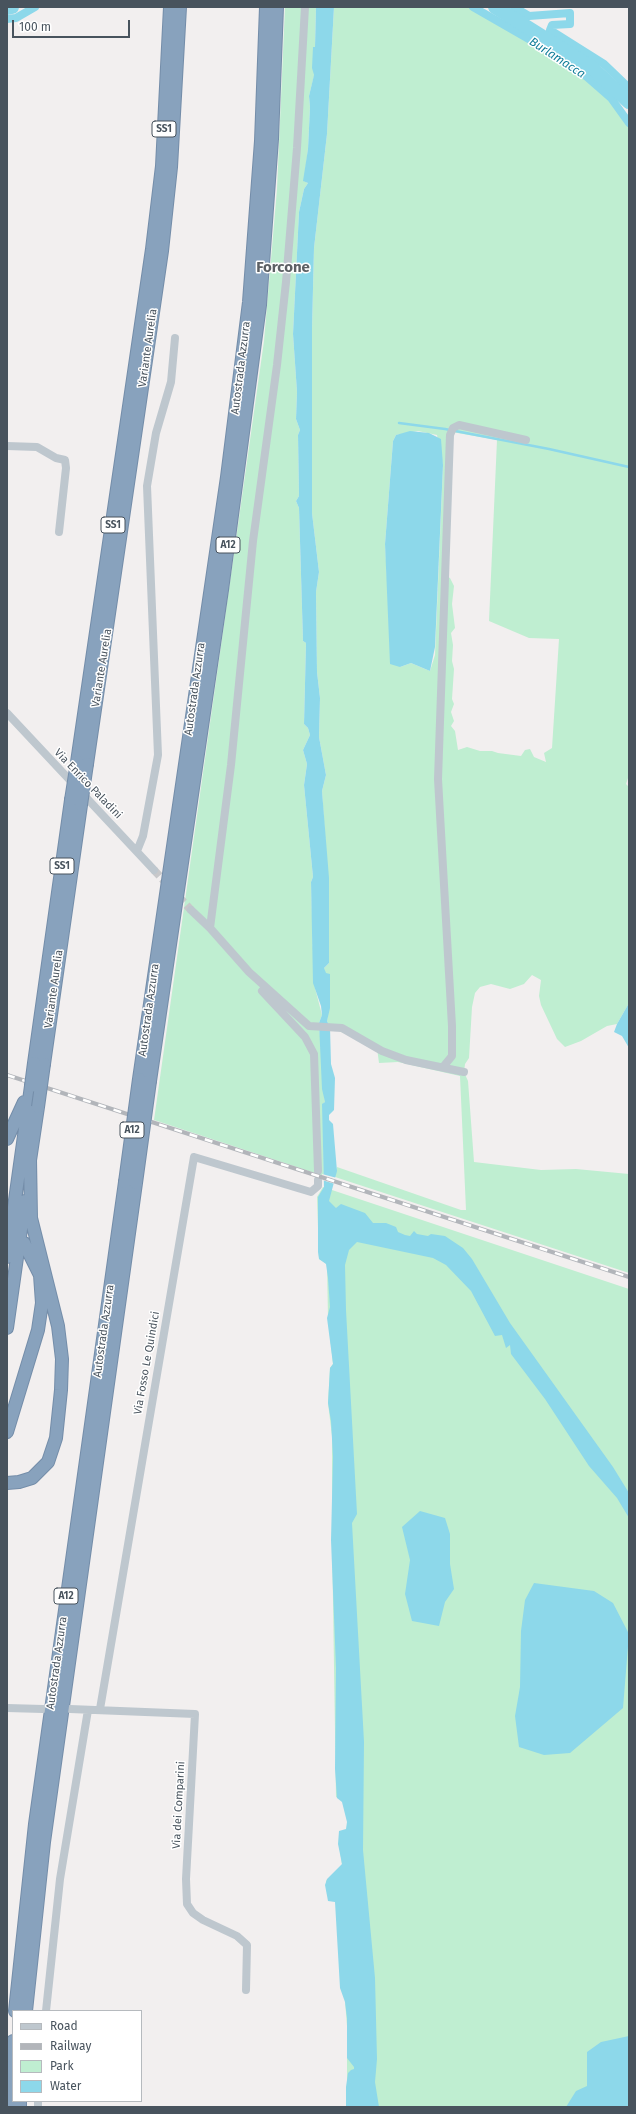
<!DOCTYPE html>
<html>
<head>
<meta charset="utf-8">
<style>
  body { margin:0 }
  #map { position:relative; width:636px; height:2114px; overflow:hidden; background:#f2efef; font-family:"Fira Sans",sans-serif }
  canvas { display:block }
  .frame { position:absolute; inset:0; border:8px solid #48535d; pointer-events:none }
  .legend { position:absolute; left:12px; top:2010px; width:130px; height:92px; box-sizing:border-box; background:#fff; border:1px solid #b6babe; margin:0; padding:5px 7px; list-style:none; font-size:12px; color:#48535d }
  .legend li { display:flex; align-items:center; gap:8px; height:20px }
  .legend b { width:20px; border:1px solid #b6babe }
  .scale { position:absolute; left:12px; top:20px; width:118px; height:18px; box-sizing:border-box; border:2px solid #48535d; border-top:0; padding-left:5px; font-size:12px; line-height:14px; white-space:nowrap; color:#48535d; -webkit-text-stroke:3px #fff; paint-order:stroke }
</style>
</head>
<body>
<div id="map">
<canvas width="636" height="2114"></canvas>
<div class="frame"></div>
<ul class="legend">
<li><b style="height:5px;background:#bec7ce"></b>Road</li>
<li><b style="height:5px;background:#b2b5ba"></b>Railway</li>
<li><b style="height:11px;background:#bfeed1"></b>Park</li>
<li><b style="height:11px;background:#8dd8ea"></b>Water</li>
</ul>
<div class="scale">100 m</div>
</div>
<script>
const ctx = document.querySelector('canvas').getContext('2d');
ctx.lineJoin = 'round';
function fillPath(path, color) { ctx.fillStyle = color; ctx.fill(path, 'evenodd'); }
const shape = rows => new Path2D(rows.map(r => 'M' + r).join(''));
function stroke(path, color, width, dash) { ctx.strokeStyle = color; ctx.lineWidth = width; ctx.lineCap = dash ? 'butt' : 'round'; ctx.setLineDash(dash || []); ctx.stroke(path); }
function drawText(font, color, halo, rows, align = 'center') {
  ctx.font = font + ' "Fira Sans",sans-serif'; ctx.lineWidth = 3; ctx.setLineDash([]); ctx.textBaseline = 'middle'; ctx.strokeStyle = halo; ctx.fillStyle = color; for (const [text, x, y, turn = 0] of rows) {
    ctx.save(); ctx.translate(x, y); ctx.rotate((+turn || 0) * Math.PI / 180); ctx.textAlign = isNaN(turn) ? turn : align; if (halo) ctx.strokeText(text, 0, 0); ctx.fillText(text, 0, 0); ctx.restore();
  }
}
fillPath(shape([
  [285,7,316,7,315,47,313,47,314,76,309,96,310,107,308,149,304,181,308,183,304,189,299,212,293,334,297,392,296,419,300,430,298,435,299,496,296,501,299,508,303,641,306,643,304,724,308,728,310,735,303,750,307,764,304,785,313,877,311,882,314,984,322,1015,319,1023,325,1102,323,1104,324,1176,154,1120,264,341,277,189],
  [334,7,473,7,560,57,587,77,611,98,629,123,629,775,626,784,629,787,629,1003,617,1024,607,1026,581,1041,565,1047,557,1039,541,1005,539,996,541,980,532,975,524,984,510,989,491,984,480,987,475,993,472,1007,469,1058,465,1064,464,1072,468,1081,474,1162,541,1170,576,1169,629,1174,629,1273,335,1177,337,1167,461,1210,466,1210,460,1076,398,1062,379,1063,377,1048,330,1027,327,1021,328,1010,324,968,329,963,329,898,322,791,326,775,319,737,320,698,317,672,316,592,319,572,312,513,312,329,314,248,327,134],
  [418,431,437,435,443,465,435,655,430,671,411,663,400,667,387,578,385,544,393,441,396,435],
  [452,432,497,440,489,621,529,638,559,639,552,748,544,753,546,762,534,757,530,749,525,750,521,756,498,753,492,751,480,751,467,747,458,750,455,731,451,726,454,721,451,712,454,704,452,699,454,669,452,661,453,645,451,633,455,628,452,604,454,586,450,578,446,576],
  [323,1187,629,1289,629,2107,349,2107,347,2098,347,2026,337,1900,329,1901,326,1881,342,1865,339,1843,347,1830,348,1819,343,1801,336,1797,332,1537,332,1436,328,1403,330,1368,333,1364,328,1318,327,1264,319,1259,317,1197]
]), '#bfeed1');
fillPath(shape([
  [316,7,334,7,327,134,314,248,312,329,312,513,319,572,316,592,317,672,320,698,319,737,326,775,322,791,329,878,329,963,324,968,326,973,330,974,330,1008,327,1021,330,1027,331,1064,335,1078,334,1110,329,1115,329,1120,333,1124,337,1171,329,1201,336,1208,341,1204,365,1213,373,1223,386,1223,396,1227,398,1232,405,1235,410,1236,414,1231,417,1234,428,1236,431,1234,445,1236,463,1248,472,1259,510,1323,613,1467,629,1493,629,1518,617,1498,589,1466,545,1399,511,1354,510,1345,506,1348,502,1335,495,1336,471,1291,446,1265,433,1258,357,1242,349,1250,345,1265,346,1310,357,1514,352,1523,364,1742,363,1850,375,1978,377,2059,375,2082,379,2107,346,2107,346,2087,348,2073,351,2070,354,2069,354,2067,347,2058,347,2018,345,2002,340,1988,335,1902,328,1901,325,1885,327,1879,342,1864,338,1844,339,1831,346,1829,347,1822,342,1802,337,1798,335,1769,336,1668,331,1540,333,1457,331,1421,328,1403,330,1368,333,1364,327,1318,330,1307,328,1278,326,1264,319,1259,318,1252,318,1197,324,1187,322,1104,325,1102,322,1089,319,1023,322,1015,321,1006,313,983,311,882,313,877,304,785,307,764,303,750,310,735,308,728,304,724,306,643,303,641,299,508,296,501,299,496,298,435,300,430,296,419,297,392,293,334,299,212,304,189,308,183,303,181,308,149,310,107,309,96,314,75,312,68,313,47,315,47],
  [410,431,429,433,441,439,443,465,435,647,430,671,411,663,400,667,390,664,385,544,393,441,396,435],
  [629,1003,629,1048,622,1036,614,1032,617,1024],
  [420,1511,445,1518,450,1534,450,1564,454,1589,445,1602,439,1626,412,1621,405,1594,410,1560,402,1527],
  [534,1583,594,1591,613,1603,629,1634,623,1708,570,1753,544,1755,519,1747,515,1716,520,1687,521,1631,525,1600],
  [629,2036,629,2107,566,2107,576,2091,587,2086,587,2052,601,2042]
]), '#8dd8ea');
fillPath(shape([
  [322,1174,337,1178,335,1184,322,1180]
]), '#f2efef');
stroke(shape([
  [399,423,445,429,549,449,629,467]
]), '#8dd8ea', 2.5);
stroke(shape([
  [473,7,560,57,587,77,611,98,629,123],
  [514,7,529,16,570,13,570,24,552,25,550,30,604,64,629,88],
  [7,19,16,18,35,7]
]), '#8dd8ea', 8);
stroke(shape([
  [495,7,591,67,629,102],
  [7,8,12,7]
]), '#8dd8ea', 14);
stroke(shape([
  [154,870,191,910]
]), '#c8c8ca', 8, [8, 4]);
const highway = shape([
  [77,762,152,249,162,166,170,7],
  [87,764,162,251,171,167,180,7],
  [34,1063,71,800],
  [44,1064,81,805],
  [139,1079,227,477,249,302,261,141,266,7],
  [150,1081,222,590,260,305,272,139,277,7],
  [7,1139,24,1102],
  [29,1167,38,1107],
  [7,1257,31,1086],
  [7,1328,25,1201],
  [7,1432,38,1330,42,1303,40,1275,24,1243],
  [7,1483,19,1482,32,1478,48,1462,56,1438,61,1390,62,1359,58,1326,31,1218,30,1159],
  [15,2011,35,1824,125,1182],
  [26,2011,44,1842,136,1183],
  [8,2107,13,2041],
  [20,2107,20,2101]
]);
stroke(highway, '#748da9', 14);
stroke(shape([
  [7,446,37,447,56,458,65,460,66,468,59,532],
  [7,713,154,870],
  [137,851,143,836,158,755,147,486,156,433,171,382,175,338],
  [191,910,210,928,249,972,309,1026,342,1028,382,1051,406,1060,464,1072],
  [210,928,231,765,253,541,277,365,286,282,297,148,305,7],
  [262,991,305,1037,314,1054,318,1171],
  [443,1067,452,1056,452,1026,438,779,450,435,453,428,459,425,526,440],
  [7,1708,43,1709],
  [70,1709,195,1714,186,1879,187,1904,193,1913,203,1920,237,1936,247,1945,246,1990],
  [100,1709,194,1157,311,1192,318,1186,318,1180],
  [46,2011,60,1879,88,1710],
  [38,2107,38,2101]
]), '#bec7ce', 8);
stroke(highway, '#88a2bd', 12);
const rail = shape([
  [7,1075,629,1277]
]);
stroke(rail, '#b2b5ba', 4);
stroke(rail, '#fff', 2.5, [8]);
const highwayBridge = shape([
  [71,800,77,762],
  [81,805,87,764],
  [31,1086,34,1063],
  [38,1107,44,1064],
  [125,1182,139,1079],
  [136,1183,150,1081]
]);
stroke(highwayBridge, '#748da9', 14, []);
stroke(highwayBridge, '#88a2bd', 12);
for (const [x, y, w] of [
  [164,129,24],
  [113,525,24],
  [228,545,24],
  [62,866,24],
  [132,1130,24],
  [66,1596,24]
]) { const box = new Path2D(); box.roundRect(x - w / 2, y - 8, w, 16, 3); ctx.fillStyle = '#fff'; ctx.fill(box); stroke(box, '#48535d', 1); }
drawText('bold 10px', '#48535d', null, [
  ["SS1",164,129],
  ["SS1",113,525],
  ["A12",228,545],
  ["SS1",62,866],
  ["A12",132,1130],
  ["A12",66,1596]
]);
drawText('11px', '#48535d', '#fff', [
  ["Variante Aurelia",148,348,-82],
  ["Autostrada Azzurra",241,368,-83],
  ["Variante Aurelia",102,668,-81],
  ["Autostrada Azzurra",195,689,-82],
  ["Via Enrico Paladini",88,784,46],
  ["Variante Aurelia",54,989,-82],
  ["Autostrada Azzurra",149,1010,-82],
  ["Autostrada Azzurra",104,1331,-82],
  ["Via Fosso Le Quindici",147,1363,-80],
  ["Autostrada Azzurra",57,1663,-82],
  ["Via dei Comparini",179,1805,-87]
]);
drawText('italic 12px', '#107d99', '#fff', [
  ["Burlamacca",557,58,33]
]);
drawText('bold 15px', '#5c6064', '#fff', [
  ["Forcone",283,268]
]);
</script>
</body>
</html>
